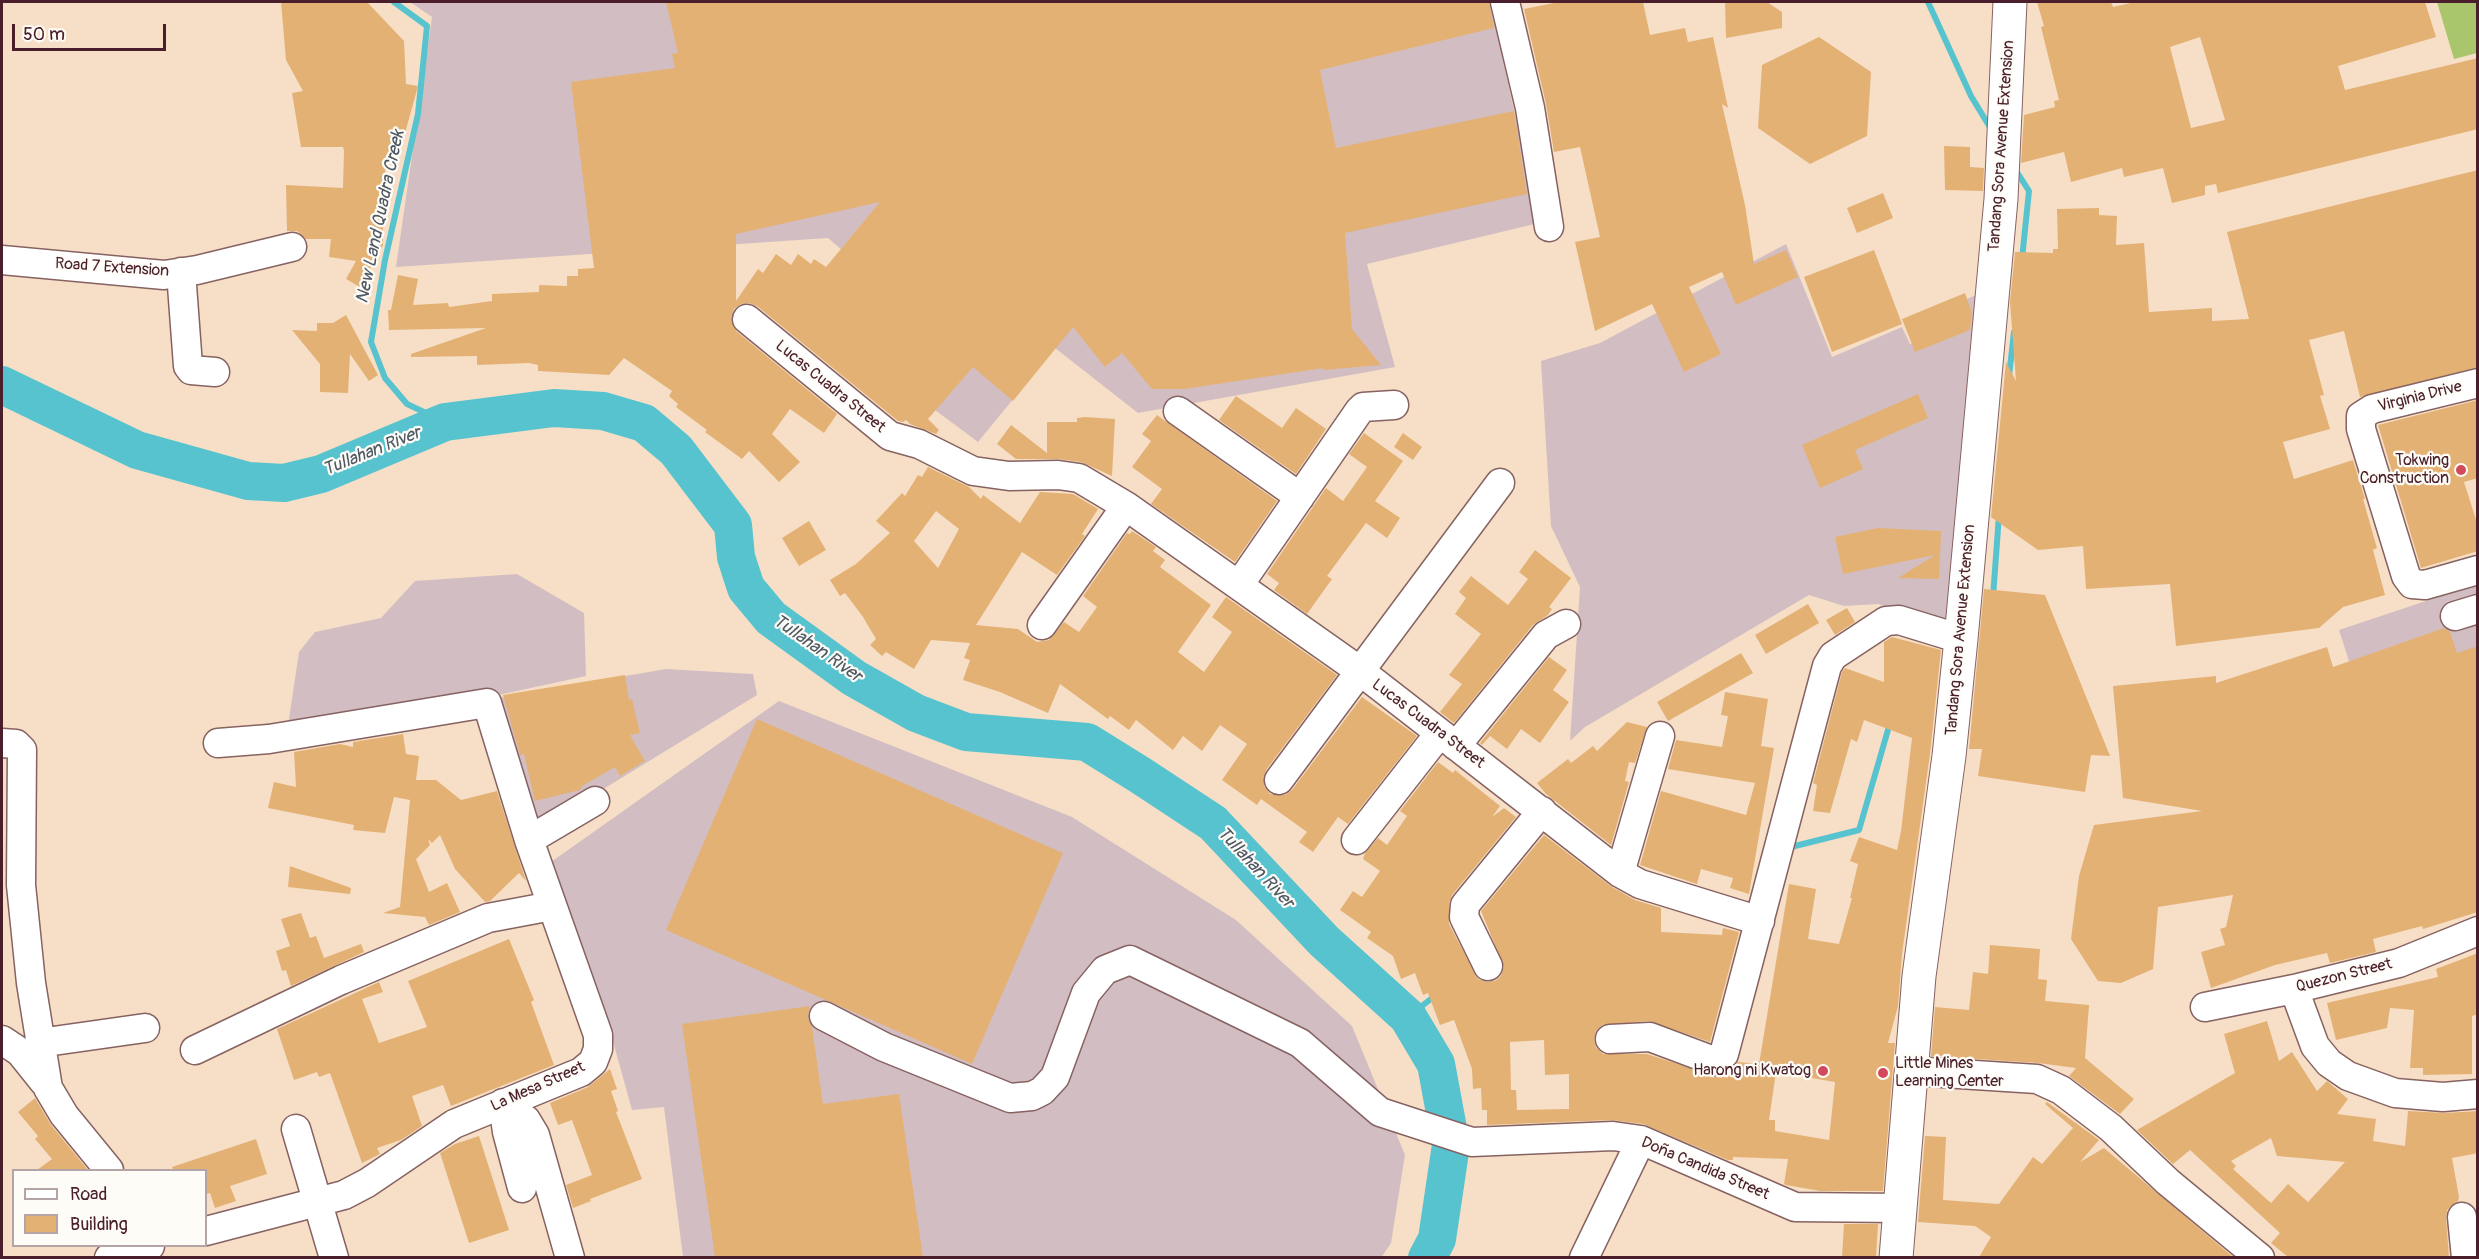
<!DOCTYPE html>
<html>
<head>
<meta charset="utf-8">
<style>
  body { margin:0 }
  #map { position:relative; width:2479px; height:1259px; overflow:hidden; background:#f6dfc6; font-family:Pangolin,sans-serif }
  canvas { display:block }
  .frame { position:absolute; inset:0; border:3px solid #4a1f2b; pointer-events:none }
  .legend { position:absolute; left:12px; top:1169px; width:195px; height:78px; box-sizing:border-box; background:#fdfcf7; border:2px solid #b5a4a5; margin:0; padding:8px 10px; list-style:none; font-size:18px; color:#4a1f2b }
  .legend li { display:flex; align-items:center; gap:12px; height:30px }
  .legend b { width:30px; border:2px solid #b5a4a5 }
  .scale { position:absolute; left:12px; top:24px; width:154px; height:27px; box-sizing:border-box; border:3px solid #4a1f2b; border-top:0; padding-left:8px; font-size:18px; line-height:21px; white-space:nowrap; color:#4a1f2b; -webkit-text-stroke:4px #fdfcf7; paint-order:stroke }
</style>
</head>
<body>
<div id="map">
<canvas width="2479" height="1259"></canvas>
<div class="frame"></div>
<ul class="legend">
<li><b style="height:8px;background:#fff"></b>Road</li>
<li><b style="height:16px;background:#e4b175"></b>Building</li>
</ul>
<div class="scale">50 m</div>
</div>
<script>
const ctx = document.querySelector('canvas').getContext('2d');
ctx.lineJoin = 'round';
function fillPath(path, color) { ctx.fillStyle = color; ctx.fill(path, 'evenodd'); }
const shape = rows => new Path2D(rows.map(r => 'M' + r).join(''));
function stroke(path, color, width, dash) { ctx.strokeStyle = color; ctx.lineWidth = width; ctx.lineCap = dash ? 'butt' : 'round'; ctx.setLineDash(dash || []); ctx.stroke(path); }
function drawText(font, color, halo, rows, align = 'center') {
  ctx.font = font + ' Pangolin,sans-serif'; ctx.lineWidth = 4.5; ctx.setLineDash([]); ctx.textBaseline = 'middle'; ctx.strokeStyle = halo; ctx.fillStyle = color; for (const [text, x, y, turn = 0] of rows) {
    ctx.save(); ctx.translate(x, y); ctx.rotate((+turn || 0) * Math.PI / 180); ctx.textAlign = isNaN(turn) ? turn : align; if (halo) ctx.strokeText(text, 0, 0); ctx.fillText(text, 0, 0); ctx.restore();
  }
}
fillPath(shape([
  [410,2,1490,2,1539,223,1367,264,1395,367,1138,413,1055,348,978,442,935,410,972,361,828,238,396,267,432,17],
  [1786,244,1832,357,1902,327,1910,344,1936,333,1928,316,1983,292,1969,364,1946,628,1878,604,1844,606,1809,595,1585,727,1570,741,1580,587,1551,526,1541,361,1600,343],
  [517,574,584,613,586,676,480,699,435,697,306,722,287,732,299,652,315,632,381,618,415,581],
  [2477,584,2477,846,2416,870,2339,630],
  [666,669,753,674,757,695,538,829,493,699],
  [779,701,1072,817,1236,920,1352,1026,1405,1155,1391,1243,1381,1258,683,1257,664,1107,632,1110,614,1045,551,862]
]), '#d2bec2');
fillPath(shape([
  [2437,2,2477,2,2477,53,2454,59]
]), '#a9c66d');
stroke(shape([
  [394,2,427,26,418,114,385,260,371,342,385,378,407,404,445,422],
  [1928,2,1971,96,1991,129],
  [2015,169,2029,191,2022,259],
  [2009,376,2014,332],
  [1993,597,1999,515],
  [1787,848,1859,830,1890,723],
  [1408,1017,1437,994]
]), '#57c3cf', 6);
stroke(shape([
  [2,385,137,450,248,481,284,483,321,474,445,422,554,408,603,411,644,423,676,450,733,525,736,557,746,588,771,618,854,678,916,713,966,732,1087,742,1140,775,1213,823,1324,941,1408,1017,1436,1064,1451,1145,1437,1239,1427,1258]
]), '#57c3cf', 38);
fillPath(shape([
  [281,2,367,2,404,41,406,84,418,86,402,144,398,143,393,159,389,158,379,194,376,219,383,219,383,245,360,287,346,279,356,261,329,257,331,239,306,239,297,231,287,231,286,185,343,188,344,151,343,147,301,147,292,93,303,91,286,60],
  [666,2,1489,2,1494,28,1320,70,1336,148,1514,111,1527,194,1345,233,1352,329,1381,365,1323,370,1324,368,1184,389,1152,389,1122,353,1105,367,1073,327,1013,401,973,367,928,419,939,430,936,434,910,424,906,420,903,422,898,421,757,306,749,303,741,304,734,309,731,317,736,331,837,414,824,433,790,409,772,434,800,462,779,482,749,451,742,459,705,432,707,430,676,407,678,404,669,396,672,391,624,358,609,375,538,371,538,365,529,363,477,365,477,356,411,357,411,354,486,328,389,330,388,310,391,310,398,275,418,279,413,305,448,303,449,307,492,301,492,294,539,292,539,285,567,286,567,276,578,276,578,269,594,268,571,82,675,68,672,54,678,53],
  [880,202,826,267,814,259,811,264,798,254,791,265,776,254,763,273,758,269,736,301,736,234],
  [1559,2,1643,2,1650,35,1685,28,1688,42,1713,37,1728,108,1722,104,1745,205,1754,264,1786,250,1798,277,1736,305,1722,272,1689,287,1721,354,1684,372,1652,304,1595,331,1575,242,1600,237,1580,147,1554,152,1546,104,1524,9],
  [1725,2,1767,2,1782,12,1782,28,1726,38],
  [2037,2,2111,2,2113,7,2135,2,2425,2,2436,37,2338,66,2345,90,2478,58,2478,129,2218,193,2216,184,2205,186,2205,195,2172,203,2163,168,2124,177,2122,168,2071,182,2064,152,2021,163,2024,115,2055,107,2054,101,2059,100,2041,27,2044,26],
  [2200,37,2225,120,2191,128,2170,47],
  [1819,37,1871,72,1867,136,1810,164,1758,128,1762,65],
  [1944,146,1970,147,1970,167,1984,168,1983,191,1945,190],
  [2478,170,2478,367,2360,397,2344,331,2309,340,2324,395,2320,396,2330,429,2283,442,2294,479,2353,460,2365,499,2363,499,2377,548,2373,550,2385,595,2343,607,2319,628,2176,646,2170,584,2086,589,2083,546,2038,550,1991,517,2006,362,2016,381,2010,302,2015,252,2053,253,2053,249,2058,249,2057,209,2099,208,2099,215,2117,216,2116,245,2144,243,2149,312,2212,308,2212,321,2249,319,2227,232],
  [1883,193,1893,218,1857,233,1847,208],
  [1874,250,1902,324,1832,352,1804,277],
  [1965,293,1972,313,1970,330,1915,352,1902,319],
  [346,315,378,375,369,381,350,354,348,393,320,392,320,364,292,330,317,331,317,323,333,323],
  [1918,394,1928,418,1855,450,1863,469,1820,488,1802,445],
  [1236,396,1282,428,1296,408,1326,429,1296,474,1219,420],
  [2478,400,2478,478,2464,482,2478,526,2478,551,2421,568,2378,425],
  [1157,415,1277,501,1235,562,1151,504,1162,489,1132,467,1151,441,1142,434],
  [1085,417,1115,419,1112,476,1081,462,1058,459,1016,459,997,444,1011,425,1047,453,1047,422,1077,422,1077,418],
  [1364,433,1403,461,1375,501,1400,518,1387,538,1366,523,1327,576,1332,579,1307,614,1274,590,1279,583,1267,574,1326,488,1343,501,1367,467,1349,454],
  [1403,433,1422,447,1413,460,1394,447],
  [928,467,969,487,981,499,983,495,1020,523,1040,492,1073,494,1098,509,1082,534,1085,536,1057,575,1022,552,976,625,1018,629,1037,642,1049,640,1064,622,1079,632,1097,607,1083,596,1127,533,1130,534,1132,531,1156,547,1153,551,1165,560,1160,567,1211,605,1178,652,1204,672,1232,632,1212,617,1226,597,1337,675,1266,770,1264,786,1270,794,1285,795,1292,790,1362,697,1417,736,1348,824,1338,817,1313,852,1299,842,1307,832,1261,799,1257,805,1222,780,1247,744,1220,725,1202,751,1183,736,1173,750,1136,720,1129,730,1110,716,1108,719,1060,684,1048,713,1000,692,963,680,970,660,964,658,970,643,931,640,914,669,886,652,882,656,870,645,876,639,863,617,845,593,840,596,830,580,856,564,890,533,876,521,902,493,905,496,918,475,922,477],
  [936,511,959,529,938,568,914,541],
  [809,521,826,550,799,566,782,538],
  [1878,528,1941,531,1939,579,1898,578,1935,555,1843,574,1835,537],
  [1535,550,1571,578,1549,607,1552,609,1548,615,1533,625,1454,723,1440,712,1462,684,1449,675,1481,634,1455,614,1466,598,1459,592,1471,576,1508,605,1528,579,1519,572],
  [1984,589,2045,595,2110,756,2091,755,2085,792,1978,776,1982,749,1969,749],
  [1808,604,1819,623,1766,654,1755,635],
  [1847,608,1855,622,1835,635,1826,620],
  [2444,628,2450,632,2457,653,2478,646,2478,912,2423,929,2422,926,2373,939,2376,952,2330,963,2327,953,2275,965,2211,988,2201,952,2225,945,2220,929,2226,927,2233,895,2158,907,2153,969,2121,983,2098,981,2071,939,2079,876,2094,825,2202,811,2123,798,2113,686,2216,676,2216,683,2327,647,2333,667],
  [1892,637,1941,650,1930,754,1902,954,1898,1006,1888,1043,1895,1043,1883,1191,1820,1191,1786,1185,1784,1184,1788,1159,1733,1157,1733,1160,1728,1160,1643,1124,1612,1120,1487,1125,1487,1110,1482,1110,1481,1088,1473,1089,1472,1069,1454,1020,1440,1025,1428,993,1423,995,1415,973,1401,979,1393,956,1367,938,1371,932,1340,910,1353,891,1362,897,1380,871,1363,859,1365,853,1378,838,1387,845,1407,816,1400,811,1438,762,1453,773,1455,770,1500,806,1492,817,1504,808,1516,817,1452,895,1449,904,1449,924,1478,979,1486,982,1495,981,1501,976,1504,967,1481,911,1544,835,1612,887,1635,900,1661,908,1661,932,1722,935,1723,928,1739,932,1710,1042,1649,1021,1602,1025,1596,1031,1594,1039,1596,1047,1603,1054,1647,1054,1717,1077,1733,1068,1738,1062,1759,1064,1789,884,1816,889,1808,939,1839,944,1852,898,1850,898,1858,864,1850,861,1859,837,1897,850,1901,831,1912,738,1864,720,1857,742,1851,739,1830,813,1813,811,1817,785,1813,783,1842,672,1845,668,1884,682,1884,642],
  [1544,1040,1545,1075,1569,1074,1569,1109,1517,1110,1516,1090,1511,1090,1510,1042],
  [1776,1072,1835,1082,1829,1140,1775,1131,1775,1120,1769,1120],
  [1741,653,1753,673,1668,721,1657,702],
  [1549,657,1567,670,1553,690,1569,702,1540,743,1521,729,1507,749,1490,736,1482,745,1480,743],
  [625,675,629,700,632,699,640,733,630,735,645,761,620,776,615,767,582,786,580,790,535,801,524,754,520,755,503,695],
  [1725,692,1768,699,1761,746,1774,748,1749,894,1730,888,1733,878,1701,869,1697,884,1640,865,1661,791,1746,815,1755,783,1668,769,1676,740,1722,747,1728,716,1721,715],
  [757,719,1063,853,972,1064,666,930],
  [1627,722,1647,727,1635,763,1629,762,1625,781,1629,782,1611,845,1546,794,1537,783,1568,759,1571,763,1593,746,1597,751],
  [403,734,406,754,419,756,416,780,436,780,461,800,497,791,526,881,519,873,490,901,485,902,455,869,440,835,432,843,428,839,430,845,416,859,429,892,447,883,460,912,429,925,425,917,383,913,400,907,410,800,394,797,385,833,353,830,354,825,268,808,274,782,296,787,294,752,340,744,353,747,353,742],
  [290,866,351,888,350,894,288,887],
  [301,913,310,938,316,936,324,958,361,944,364,952,291,986,286,970,282,971,276,951,290,946,281,919],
  [509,939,534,1000,531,1002,554,1065,451,1106,443,1085,412,1096,422,1126,401,1140,377,1148,380,1154,362,1163,330,1073,319,1077,317,1072,294,1080,277,1029,379,982,383,992,362,999,379,1043,427,1027,408,981],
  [1990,945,2040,949,2038,979,2047,980,2045,1001,2089,1005,2085,1058,2134,1099,2120,1114,2069,1076,2076,1068,2038,1063,1931,1056,1935,1007,1969,1010,1973,972,1988,974],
  [2478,953,2478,1014,2472,1016,2472,1074,2423,1075,2423,1068,2410,1068,2414,1010,2390,1008,2387,1028,2336,1040,2327,1003,2438,977,2436,969],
  [810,1006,808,1017,812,1027,823,1104,899,1094,923,1257,715,1257,682,1024],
  [2267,1021,2279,1061,2292,1052,2317,1091,2327,1081,2348,1099,2337,1114,2376,1119,2373,1141,2405,1146,2408,1111,2444,1113,2478,1111,2478,1153,2452,1158,2459,1197,2458,1201,2447,1210,2446,1218,2449,1257,2288,1257,2271,1243,2280,1233,2190,1150,2173,1164,2137,1130,2235,1073,2224,1034],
  [2271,1138,2277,1156,2345,1162,2308,1202,2288,1184,2271,1203,2233,1169,2236,1166,2231,1161],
  [610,1069,617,1089,611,1091,618,1111,616,1112,642,1179,590,1199,591,1201,573,1208,566,1185,592,1175,572,1120,558,1125,550,1103,588,1087],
  [35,1098,51,1125,88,1170,37,1170,52,1159,35,1139,38,1136,18,1112],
  [2047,1102,2099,1140,2080,1162,2104,1148,2233,1257,1979,1257,1991,1237,1975,1226,1918,1222,1925,1136,1946,1137,1943,1200,1999,1204,2033,1157,2042,1164,2073,1128,2045,1104],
  [479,1136,509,1230,469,1243,440,1153,455,1144],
  [256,1139,267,1174,230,1186,236,1201,215,1208,210,1193,206,1194,206,1170,173,1170,172,1167],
  [1844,1224,1878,1224,1876,1257,1842,1257]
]), '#e4b175');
const minor = shape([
  [1505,2,1530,108,1549,227],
  [2,260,164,275,197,270,292,247],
  [181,272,188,366,191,370,215,372],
  [747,319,890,436,919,444,973,471,1009,476,1058,475,1079,478,1126,506,1360,671,1620,873,1640,884,1760,921],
  [2478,383,2372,409,2361,416,2361,429,2406,576,2412,584,2425,585,2478,570],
  [1178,411,1300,497],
  [1239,585,1359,411,1363,407,1394,405],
  [2455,616,2478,609],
  [1042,625,1126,506],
  [2,743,16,744,22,750,21,885,31,983,48,1088,64,1115,109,1170],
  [1456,746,1546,635,1566,624],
  [1279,780,1500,483],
  [529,840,595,801],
  [1356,840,1439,734],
  [1620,873,1660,736],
  [1488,966,1464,917,1465,905,1542,811],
  [2294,989,2315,1046,2329,1063,2348,1076,2395,1093,2443,1097,2478,1094],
  [2205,1007,2294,989,2399,963,2478,931],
  [824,1016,884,1047,1010,1098,1032,1096,1042,1091,1055,1077,1086,993,1105,970,1130,960,1300,1043,1380,1112,1472,1142,1613,1136,1641,1140,1795,1207,1900,1208],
  [1610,1039,1650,1037,1714,1061,1724,1054,1827,666,1833,656,1886,621,1899,620,1961,639],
  [2,1040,20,1052,44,1082],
  [39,1043,145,1028],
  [195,1050,341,980,488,918,552,906],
  [1912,1071,2037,1079,2061,1090,2111,1128,2168,1182,2260,1258],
  [503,1103,507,1132,522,1188],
  [505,1119,526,1120,535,1135,570,1258],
  [296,1129,334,1258],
  [2462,1217,2466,1258],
  [206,1231,344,1195,367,1183,454,1124,581,1072,593,1062,598,1049,598,1035,529,840,487,703,269,739,218,743],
  [109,1258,150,1246],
  [1584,1258,1641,1140]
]);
const major = shape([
  [1896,1258,1919,976,1949,756,1961,639,2001,199,2010,2]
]);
stroke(minor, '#866261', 31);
stroke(major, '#866261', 35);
stroke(minor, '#fff', 28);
stroke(major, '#fff', 33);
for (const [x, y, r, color] of [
  [2461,470,6,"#d1495b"],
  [1823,1071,6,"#d1495b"],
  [1883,1073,6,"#d1495b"]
]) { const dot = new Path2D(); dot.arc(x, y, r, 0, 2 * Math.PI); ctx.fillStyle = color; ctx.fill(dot); stroke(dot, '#fdfcf7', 2); }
drawText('16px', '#4a1f2b', '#fdfcf7', [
  ["Tandang Sora Avenue Extension",2002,146,-86],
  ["Road 7 Extension",112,268,4],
  ["Lucas Cuadra Street",830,387,39],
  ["Virginia Drive",2420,397,-14],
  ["Tandang Sora Avenue Extension",1961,630,-85],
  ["Lucas Cuadra Street",1428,724,37],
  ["Quezon Street",2344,976,-14],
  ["La Mesa Street",538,1087,-24],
  ["Doña Candida Street",1705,1169,23]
]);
drawText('16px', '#4a1f2b', '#fdfcf7', [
  ["Tokwing",2449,461],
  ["Construction",2449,479],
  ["Little Mines",1895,1064,"left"],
  ["Learning Center",1895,1082,"left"],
  ["Harong ni Kwatog",1811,1071]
], 'right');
drawText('italic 18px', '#4f5864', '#fdfcf7', [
  ["New Land Quadra Creek",381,217,-78],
  ["Tullahan River",372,452,-22],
  ["Tullahan River",817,649,35],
  ["Tullahan River",1255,868,47]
]);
</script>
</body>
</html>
